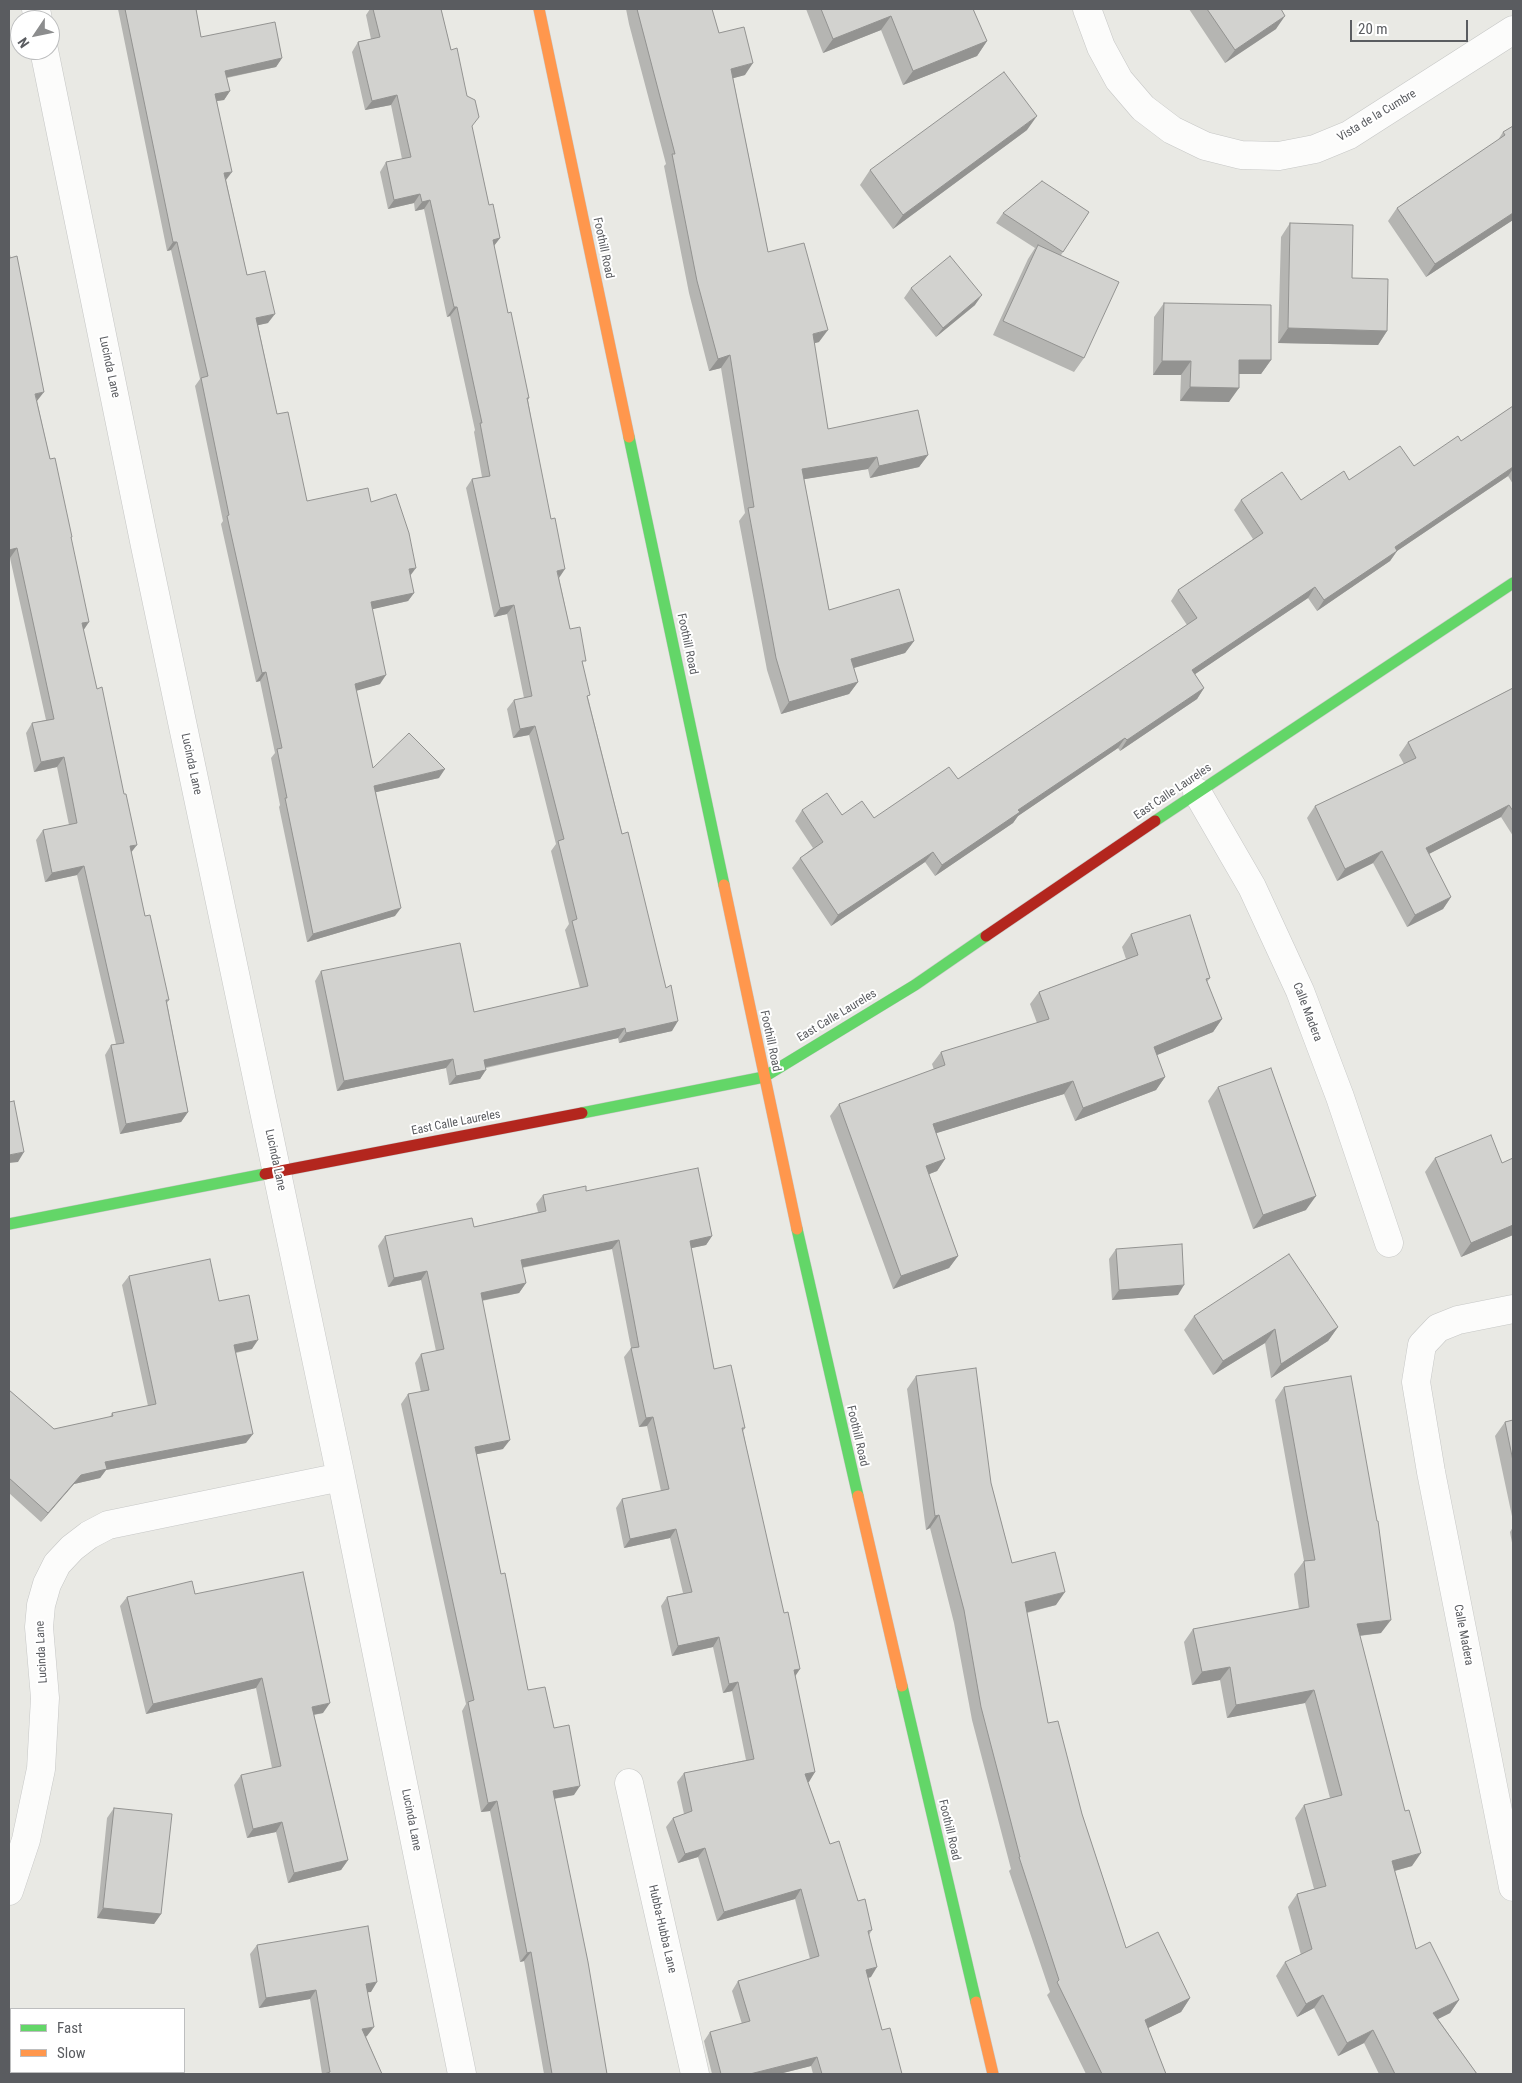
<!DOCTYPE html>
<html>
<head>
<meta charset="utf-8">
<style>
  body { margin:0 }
  #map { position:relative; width:1522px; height:2083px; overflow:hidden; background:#e9e9e4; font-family:"Roboto Condensed",sans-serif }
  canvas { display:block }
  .frame { position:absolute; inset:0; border:10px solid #5a5c60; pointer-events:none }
  .legend { position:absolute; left:10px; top:2008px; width:175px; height:65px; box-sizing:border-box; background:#fff; border:1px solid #bdbebf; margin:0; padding:6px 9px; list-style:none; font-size:15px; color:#5a5c60 }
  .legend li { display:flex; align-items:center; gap:10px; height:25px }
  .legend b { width:25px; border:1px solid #bdbebf }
  .north { position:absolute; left:10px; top:10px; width:50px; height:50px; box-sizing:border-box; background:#fff; border:1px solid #bdbebf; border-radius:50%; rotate:236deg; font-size:14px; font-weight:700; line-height:20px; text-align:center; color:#5a5c60 }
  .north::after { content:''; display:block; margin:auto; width:18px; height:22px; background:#8c8d8e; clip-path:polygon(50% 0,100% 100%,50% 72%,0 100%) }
  .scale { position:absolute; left:1350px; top:20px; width:118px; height:22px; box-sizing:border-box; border:2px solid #5a5c60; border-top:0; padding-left:6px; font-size:15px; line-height:18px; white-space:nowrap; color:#5a5c60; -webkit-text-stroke:4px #fff; paint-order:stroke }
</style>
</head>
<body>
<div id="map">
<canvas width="1522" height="2083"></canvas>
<div class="frame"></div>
<ul class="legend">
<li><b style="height:6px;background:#63d668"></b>Fast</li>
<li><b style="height:6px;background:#ff974d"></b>Slow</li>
</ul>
<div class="north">N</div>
<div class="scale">20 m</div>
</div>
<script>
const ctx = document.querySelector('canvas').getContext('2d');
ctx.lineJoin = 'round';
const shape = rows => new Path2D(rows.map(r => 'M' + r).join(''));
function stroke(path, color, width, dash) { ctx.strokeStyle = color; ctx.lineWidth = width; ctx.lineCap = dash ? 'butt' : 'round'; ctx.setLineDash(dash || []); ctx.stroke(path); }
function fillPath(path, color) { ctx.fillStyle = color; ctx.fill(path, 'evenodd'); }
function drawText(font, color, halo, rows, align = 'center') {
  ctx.font = font + ' "Roboto Condensed",sans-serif'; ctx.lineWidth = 4; ctx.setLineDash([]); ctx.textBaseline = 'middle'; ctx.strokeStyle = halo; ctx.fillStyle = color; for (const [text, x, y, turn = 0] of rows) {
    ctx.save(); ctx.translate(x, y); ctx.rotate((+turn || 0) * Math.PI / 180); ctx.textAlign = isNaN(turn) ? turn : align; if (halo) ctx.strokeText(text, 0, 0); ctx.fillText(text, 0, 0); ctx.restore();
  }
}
const street = shape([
  [36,9,38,20],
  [1087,9,1101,47,1119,80,1143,108,1172,130,1205,146,1241,155,1279,156,1315,149,1349,135,1513,30],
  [44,50,145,546,341,1477],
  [1197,792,1252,887,1300,991,1340,1097,1389,1243],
  [1513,1309,1458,1320,1438,1328,1422,1345,1416,1382,1431,1472,1513,1887],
  [629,1783,695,2074],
  [9,1891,26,1840,41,1769,45,1698,39,1627,41,1605,47,1584,57,1564,72,1548,89,1535,108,1525,341,1477,462,2074]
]);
const fast = shape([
  [629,437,724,885],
  [1155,821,1513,583],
  [582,1113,764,1077,915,985,986,936],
  [9,1224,265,1174],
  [797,1229,858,1496],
  [902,1686,976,2002]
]);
const slow = shape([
  [539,9,629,437],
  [724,885,797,1229],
  [858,1496,902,1686],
  [976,2002,993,2074]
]);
const jam = shape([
  [986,936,1155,821],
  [265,1174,582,1113]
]);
stroke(street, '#c6c7c6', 29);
stroke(fast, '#c7c7c6', 12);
stroke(slow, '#c7c7c6', 12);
stroke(jam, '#c7c7c6', 12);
stroke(street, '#fcfcfb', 28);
stroke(fast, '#63d668', 11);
stroke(slow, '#ff974d', 11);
stroke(jam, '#b3261e', 11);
fillPath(shape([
  [118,9,196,9,201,37,282,58,276,67,227,78,230,91,224,100,217,101,226,180,247,275,268,323,258,325,277,414,307,501,371,502,410,575,414,593,408,601,372,609,380,684,356,690,373,768,439,778,376,792,395,916,307,942,279,807,280,805,271,758,275,753,260,681,256,682,221,524,223,521,195,386,200,379,171,250,167,251],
  [370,9,441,9,451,50,472,127,489,205,500,238,494,246,508,313,529,398,528,400,559,578,570,629,583,665,588,698,672,1031,619,1043,618,1038,486,1068,480,1079,449,1085,446,1068,337,1091,315,981,321,971,474,1012,580,988,565,930,569,924,551,851,556,844,529,735,513,738,507,709,514,700,524,698,507,614,494,617,466,488,472,479,482,477,474,432,475,430,450,316,447,317,424,209,415,211,414,203,388,209,380,172,386,162,402,159,391,105,365,110,352,52,358,42,371,39,366,15],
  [626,9,712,9,719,33,745,75,733,78,768,252,819,342,814,343,828,429,928,455,919,467,870,478,868,469,804,479,829,610,914,641,905,653,854,668,858,682,849,694,781,714,767,670,739,521,745,513,721,368,709,371,689,293,664,166,666,164,629,24],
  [806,9,973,9,987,41,977,56,903,85,881,30,823,53],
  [1189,9,1281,9,1276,29,1225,63],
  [1513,126,1513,220,1426,277,1388,221,1397,208,1498,140,1503,132],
  [1027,130,893,229,860,185,870,170],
  [1089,212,1061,255,1084,358,1074,372,993,335,1028,259,1035,248,996,223,1003,213],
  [1290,223,1352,278,1387,331,1378,345,1278,343,1281,237],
  [911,288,975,305,936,337,904,298],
  [1164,303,1271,360,1261,374,1239,374,1229,402,1180,401,1181,375,1153,375,1154,317],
  [37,401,50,459,71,538,83,630,145,916,169,1000,167,1003,188,1112,181,1122,120,1134,105,1055,111,1045,116,1044,77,875,45,882,36,840,43,830,69,825,57,767,34,772,26,733,32,723,46,720,10,558],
  [1513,406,1513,484,1508,476,1397,551,1390,561,1317,611,1308,598,1195,674,1204,688,1197,699,1120,751,1118,748,1018,816,1013,823,935,876,925,862,831,926,792,868,800,858,813,848,795,821,802,810,874,818,958,779,1187,625,1171,601,1178,590,1253,539,1234,510,1241,500,1301,500,1349,480,1414,466,1461,441],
  [1513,688,1513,836,1501,817,1429,854,1451,897,1443,909,1407,927,1373,863,1337,881,1307,818,1315,806,1404,764,1399,755,1408,742],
  [1131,934,1210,978,1207,982,1222,1019,1213,1032,1157,1055,1165,1077,1156,1090,1075,1121,1064,1094,936,1133,945,1159,937,1171,929,1174,958,1256,949,1268,893,1289,830,1116,839,1104,934,1070,932,1064,941,1052,1037,1023,1030,1004,1039,992,1126,959,1122,947],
  [1218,1087,1306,1210,1253,1229,1208,1101],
  [1435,1158,1502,1163,1513,1158,1513,1235,1461,1257,1425,1172],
  [586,1191,712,1236,706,1245,691,1248,714,1369,745,1428,743,1431,815,1772,808,1782,830,1844,872,1930,869,1935,871,1977,868,1978,882,2030,902,2074,813,2074,811,2066,779,2074,712,2074,704,2041,710,2032,742,2024,732,1991,738,1981,810,1959,795,1899,717,1921,698,1857,678,1863,666,1827,673,1818,684,1814,677,1782,684,1773,746,1760,732,1691,723,1693,713,1647,672,1656,661,1606,667,1597,683,1593,670,1538,624,1548,616,1508,622,1499,661,1491,647,1426,639,1427,624,1357,631,1348,612,1249,522,1268,526,1283,519,1293,482,1301,503,1449,476,1454,501,1574,528,1690,554,1728,574,1795,554,1799,607,2074,544,2074,524,1961,520,1962,490,1811,481,1812,462,1711,466,1704,401,1404,408,1394,421,1392,415,1363,421,1354,436,1351,421,1280,388,1287,378,1246,385,1236,474,1227,538,1212,536,1204,543,1195],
  [1116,1249,1178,1295,1112,1300,1109,1259],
  [129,1276,219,1301,252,1349,236,1353,246,1443,106,1470,100,1478,74,1484,41,1522,9,1493,9,1390,54,1429,110,1417,112,1413,148,1406,122,1285],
  [1194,1316,1338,1327,1328,1341,1271,1378,1265,1343,1213,1375,1184,1330],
  [916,1376,991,1483,1012,1563,1056,1605,1027,1613,1048,1723,1082,1814,1126,1948,1190,1998,1181,2012,1148,2028,1166,2074,1086,2074,1047,1995,1050,1992,1009,1871,1011,1869,972,1720,954,1623,930,1528,926,1530,907,1389],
  [1284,1387,1381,1633,1360,1636,1412,1866,1395,1871,1416,1949,1459,2000,1450,2013,1438,2019,1477,2074,1379,2074,1364,2043,1338,2056,1314,2008,1297,2017,1276,1976,1285,1962,1301,1955,1288,1907,1297,1894,1314,1889,1295,1818,1304,1805,1330,1798,1305,1703,1227,1718,1220,1680,1192,1685,1184,1642,1193,1629,1299,1609,1294,1574,1304,1561,1275,1400],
  [1513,1420,1513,1521,1495,1436,1505,1422],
  [1513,1527,1513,1548,1510,1532],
  [195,1594,323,1713,314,1715,348,1860,341,1870,288,1883,276,1832,247,1838,234,1785,241,1775,272,1768,256,1688,146,1714,120,1606,127,1597],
  [114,1808,161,1914,154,1924,97,1918,107,1818],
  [257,1945,371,1992,367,1992,367,2036,366,2037,382,2074,322,2074,310,1999,259,2008,250,1954],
  [34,2072,102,2072,101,2074,34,2074]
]), '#b5b5b2');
fillPath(shape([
  [891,16,881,30,823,53,833,39],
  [1285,16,1276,29,1225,63,1235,50],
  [987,41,977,56,903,85,913,71],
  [282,58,276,67,219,79,225,71],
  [753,63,745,75,723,81,731,69],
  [230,91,224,100,209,102,215,94],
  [397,95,391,105,365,110,372,101],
  [1037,116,1027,130,893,229,903,215],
  [232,172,226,180,224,173],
  [420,194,414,203,388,209,394,200],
  [430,200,424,209,415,211,422,202],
  [1513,213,1513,220,1426,277,1435,264],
  [500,238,493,247,493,240],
  [173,242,177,242,171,250,167,251],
  [982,295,975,305,936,337,943,328],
  [454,307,457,307,450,316,447,317],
  [275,314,268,323,250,327,256,318],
  [1288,328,1387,331,1378,345,1278,343],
  [828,330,819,342,804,346,813,334],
  [730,355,721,368,709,371,718,359],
  [1239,360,1271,360,1261,374,1229,374],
  [1162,361,1191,361,1181,375,1153,375],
  [1190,387,1239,388,1229,402,1180,401],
  [44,392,37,401,35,394],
  [928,455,919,467,870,478,879,466],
  [877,457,868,469,793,481,802,469],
  [1513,467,1513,469,1508,476,1397,551,1390,561,1317,611,1324,600,1395,547],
  [17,548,10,558,9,558,9,550],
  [416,568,410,576,409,569],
  [565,569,559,578,557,571],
  [1315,587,1308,598,1185,681,1192,670],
  [414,593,408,601,365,611,371,602],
  [514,605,507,614,494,617,500,608],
  [89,622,83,631,82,623],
  [914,641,905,653,843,671,851,659],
  [266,672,260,681,256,682,262,673],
  [386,675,380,684,349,693,355,684],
  [858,682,849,694,781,714,789,702],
  [1204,688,1197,699,1120,751,1127,740],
  [535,726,529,735,513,738,520,729],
  [1125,738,1118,748,1018,816,1013,823,935,876,942,865,1018,810],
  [64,757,57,767,34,772,41,762],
  [445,769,439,778,368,794,374,786],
  [1509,805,1501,817,1417,860,1426,848],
  [137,845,130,854,130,846],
  [1382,851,1373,863,1337,881,1345,869],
  [933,852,925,862,831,926,838,915],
  [84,866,77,875,45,882,52,873],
  [1451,897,1443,909,1407,927,1415,915],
  [401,908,395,916,307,942,313,934],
  [1222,1019,1213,1032,1145,1060,1154,1047],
  [678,1021,672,1031,619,1043,626,1033],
  [625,1028,618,1038,477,1069,484,1060],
  [453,1059,446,1068,337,1091,344,1081],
  [486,1070,480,1079,449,1085,456,1076],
  [1165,1077,1156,1090,1075,1121,1083,1108],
  [1073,1081,1064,1094,924,1137,933,1124],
  [188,1112,181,1122,120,1134,126,1124],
  [24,1152,18,1162,9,1163,9,1155],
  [945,1159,937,1171,917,1179,926,1166],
  [1316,1196,1306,1210,1253,1229,1263,1215],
  [1513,1225,1513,1235,1461,1257,1471,1243],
  [712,1236,706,1245,683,1250,690,1241],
  [619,1240,612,1249,514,1269,521,1260],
  [958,1256,949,1268,893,1289,901,1276],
  [427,1271,421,1280,388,1287,394,1278],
  [526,1283,519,1293,474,1302,481,1293],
  [1184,1285,1178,1295,1112,1300,1119,1290],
  [1338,1327,1328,1341,1271,1378,1281,1364],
  [1275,1329,1265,1343,1213,1375,1223,1361],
  [258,1340,252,1349,227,1354,234,1345],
  [653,1417,647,1426,639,1427,646,1418],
  [253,1434,246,1443,106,1470,100,1478,74,1484,41,1522,48,1513,81,1475,105,1462],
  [510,1440,503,1449,468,1456,475,1447],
  [939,1515,930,1528,926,1530,935,1516],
  [676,1529,670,1538,624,1548,630,1539],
  [1065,1592,1056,1605,1016,1615,1025,1602],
  [1391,1620,1381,1633,1348,1637,1357,1624],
  [719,1637,713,1647,672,1656,678,1646],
  [1230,1667,1220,1680,1192,1685,1202,1672],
  [800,1669,794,1678,794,1670],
  [262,1678,256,1688,146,1714,153,1704],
  [738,1682,732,1691,723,1693,729,1684],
  [1314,1690,1305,1703,1227,1718,1236,1705],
  [330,1703,323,1713,305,1716,312,1707],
  [815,1772,809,1782,799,1784,805,1774],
  [580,1786,574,1795,546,1800,553,1791],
  [497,1801,490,1811,481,1812,488,1803],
  [282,1822,276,1832,247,1838,253,1829],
  [705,1848,698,1857,678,1863,685,1854],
  [1421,1853,1412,1866,1383,1874,1392,1861],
  [348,1860,341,1870,288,1883,294,1873],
  [801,1889,795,1899,717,1921,724,1912],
  [103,1908,161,1914,154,1924,97,1918],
  [531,1952,524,1961,520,1962,527,1953],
  [877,1967,871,1977,859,1980,866,1970],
  [377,1982,371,1992,359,1993,366,1984],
  [316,1990,310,1999,259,2008,266,1998],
  [1323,1995,1314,2008,1297,2017,1306,2004],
  [1190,1998,1181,2012,1136,2034,1145,2020],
  [1459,2000,1450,2013,1424,2026,1433,2013],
  [374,2027,367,2036,356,2038,362,2029],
  [1373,2030,1364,2043,1338,2056,1347,2043],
  [817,2057,811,2066,779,2074,750,2074]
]), '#939391');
const building = shape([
  [125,9,196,9,201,37,275,22,282,58,225,71,230,91,215,94,232,172,224,173,247,275,265,271,275,314,256,318,277,414,288,412,307,501,368,488,371,502,396,494,409,533,416,568,409,569,414,593,371,602,386,675,355,684,373,768,409,733,445,769,374,786,401,908,313,934,285,798,287,798,277,749,282,748,266,672,262,673,227,516,229,515,201,378,208,376,177,242,173,242,125,9],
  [373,9,441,9,451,50,457,48,467,96,475,100,479,117,472,126,489,205,493,204,500,238,493,240,508,313,511,312,529,398,527,398,551,519,555,518,565,569,557,571,570,629,580,627,586,661,582,661,590,695,587,696,622,834,628,832,666,988,671,985,678,1021,626,1033,625,1028,484,1060,486,1070,456,1076,453,1059,344,1081,321,971,460,943,474,1012,588,986,572,921,577,919,558,841,564,839,535,726,520,729,514,700,532,696,514,605,500,608,472,479,490,476,480,423,482,423,457,307,454,307,430,200,422,202,420,194,394,200,386,162,411,157,397,95,372,101,358,42,380,37,373,9],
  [637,9,712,9,719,33,744,27,753,63,731,69,768,252,804,243,828,330,813,334,828,429,918,410,928,455,879,466,877,457,802,469,829,610,899,589,914,641,851,659,858,682,789,702,776,658,748,508,754,507,730,355,718,359,697,281,672,154,675,154,637,9],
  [821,9,973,9,987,41,913,71,891,16,833,39,821,9],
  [1207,9,1281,9,1285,16,1235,50,1207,9],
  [1004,72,1037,116,903,215,870,170,1004,72],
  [1513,126,1513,213,1435,264,1397,208,1505,135,1503,132,1513,126],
  [1042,181,1089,212,1063,252,1003,213,1042,181],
  [1290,223,1353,225,1352,278,1388,279,1387,331,1288,328,1290,223],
  [1038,245,1119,282,1084,358,1003,321,1038,245],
  [9,251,10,258,17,256,44,392,35,394,50,459,55,458,72,537,71,537,89,622,82,623,97,689,102,687,124,794,126,794,137,845,130,846,145,916,150,915,169,1000,166,1000,188,1112,126,1124,111,1045,124,1043,84,866,52,873,43,830,77,823,64,757,41,762,32,723,54,719,17,548,9,550,9,251],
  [950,256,982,295,943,328,911,288,950,256],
  [1164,303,1271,305,1271,360,1239,360,1239,388,1190,387,1191,361,1162,361,1164,303],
  [1513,406,1513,467,1395,547,1397,551,1324,600,1315,587,1192,670,1204,688,1127,740,1125,738,1018,810,1020,812,942,865,933,852,838,915,800,858,823,842,802,810,827,793,842,815,862,801,874,818,949,767,958,779,1197,618,1178,590,1263,533,1241,500,1282,472,1301,500,1344,471,1349,480,1400,446,1414,466,1458,436,1461,441,1513,406],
  [1513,688,1513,811,1509,805,1426,848,1451,897,1415,915,1382,851,1345,869,1315,806,1416,758,1408,742,1513,688],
  [1190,915,1210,978,1206,979,1222,1019,1154,1047,1165,1077,1083,1108,1073,1081,933,1124,945,1159,926,1166,958,1256,901,1276,839,1104,945,1065,941,1052,1049,1019,1039,992,1138,955,1131,934,1190,915],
  [1271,1068,1316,1196,1263,1215,1218,1087,1271,1068],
  [14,1101,24,1152,9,1155,9,1102,14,1101],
  [1491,1135,1502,1163,1513,1158,1513,1225,1471,1243,1435,1158,1491,1135],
  [698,1168,712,1236,690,1241,714,1369,731,1365,745,1428,742,1428,784,1613,788,1612,800,1669,794,1670,815,1772,805,1774,830,1844,839,1841,858,1901,865,1899,872,1930,868,1931,877,1967,866,1970,882,2030,890,2028,902,2074,822,2074,817,2057,750,2074,721,2074,710,2032,750,2021,738,1981,819,1956,801,1889,724,1912,705,1848,685,1854,673,1818,692,1811,684,1773,754,1759,738,1682,729,1684,719,1637,678,1646,667,1597,692,1592,676,1529,630,1539,622,1499,669,1489,653,1417,646,1418,631,1348,639,1347,619,1240,521,1260,526,1283,481,1293,510,1440,475,1447,501,1574,505,1573,528,1690,545,1687,554,1728,569,1725,580,1786,553,1791,588,1962,607,2074,552,2074,531,1952,527,1953,497,1801,488,1803,468,1702,474,1700,408,1394,429,1390,421,1354,444,1349,427,1271,394,1278,385,1236,472,1218,474,1227,546,1211,543,1195,586,1186,586,1191,698,1168],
  [1182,1244,1184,1285,1119,1290,1116,1249,1182,1244],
  [1289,1254,1338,1327,1281,1364,1275,1329,1223,1361,1194,1316,1289,1254],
  [210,1259,219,1301,249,1295,258,1340,234,1345,253,1434,105,1462,107,1469,81,1475,48,1513,9,1478,9,1390,54,1429,113,1416,112,1413,156,1404,129,1276,210,1259],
  [976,1368,991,1483,1012,1563,1055,1552,1065,1592,1025,1602,1048,1723,1058,1721,1082,1814,1126,1948,1158,1932,1190,1998,1145,2020,1166,2074,1102,2074,1057,1982,1059,1980,1019,1857,1020,1857,981,1707,964,1610,939,1515,935,1516,916,1376,976,1368],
  [1351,1376,1377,1521,1378,1521,1391,1620,1357,1624,1405,1811,1409,1810,1421,1853,1392,1861,1416,1949,1430,1942,1459,2000,1433,2013,1477,2074,1395,2074,1373,2030,1347,2043,1323,1995,1306,2004,1285,1962,1312,1949,1297,1894,1326,1886,1304,1805,1342,1795,1314,1690,1236,1705,1230,1667,1202,1672,1193,1629,1309,1607,1304,1561,1315,1560,1284,1387,1351,1376],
  [1513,1420,1513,1461,1505,1422,1513,1420],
  [303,1572,330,1703,312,1707,348,1860,294,1873,282,1822,253,1829,241,1775,281,1766,262,1678,153,1704,127,1597,192,1581,195,1594,303,1572],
  [114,1808,172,1814,161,1914,103,1908,114,1808],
  [368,1926,377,1982,366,1984,374,2027,362,2029,382,2074,324,2074,330,2072,316,1990,266,1998,257,1945,368,1926],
  [38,2072,102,2072,101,2074,37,2074,38,2072]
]);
fillPath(building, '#d2d2cf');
stroke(building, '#939391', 1);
drawText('12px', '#5a5c60', '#fff', [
  ["Vista de la Cumbre",1377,116,-31],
  ["Foothill Road",603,248,78],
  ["Lucinda Lane",109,367,78],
  ["Foothill Road",687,644,78],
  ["Lucinda Lane",191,764,78],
  ["East Calle Laureles",1173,792,-34],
  ["Calle Madera",1307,1012,69],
  ["East Calle Laureles",837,1016,-31],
  ["Foothill Road",770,1041,78],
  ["East Calle Laureles",456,1123,-11],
  ["Lucinda Lane",275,1160,78],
  ["Foothill Road",857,1436,77],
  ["Calle Madera",1463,1635,79],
  ["Lucinda Lane",42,1652,-93],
  ["Lucinda Lane",411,1820,79],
  ["Foothill Road",949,1830,77],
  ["Hubba-Hubba Lane",662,1929,77]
]);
</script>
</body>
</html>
